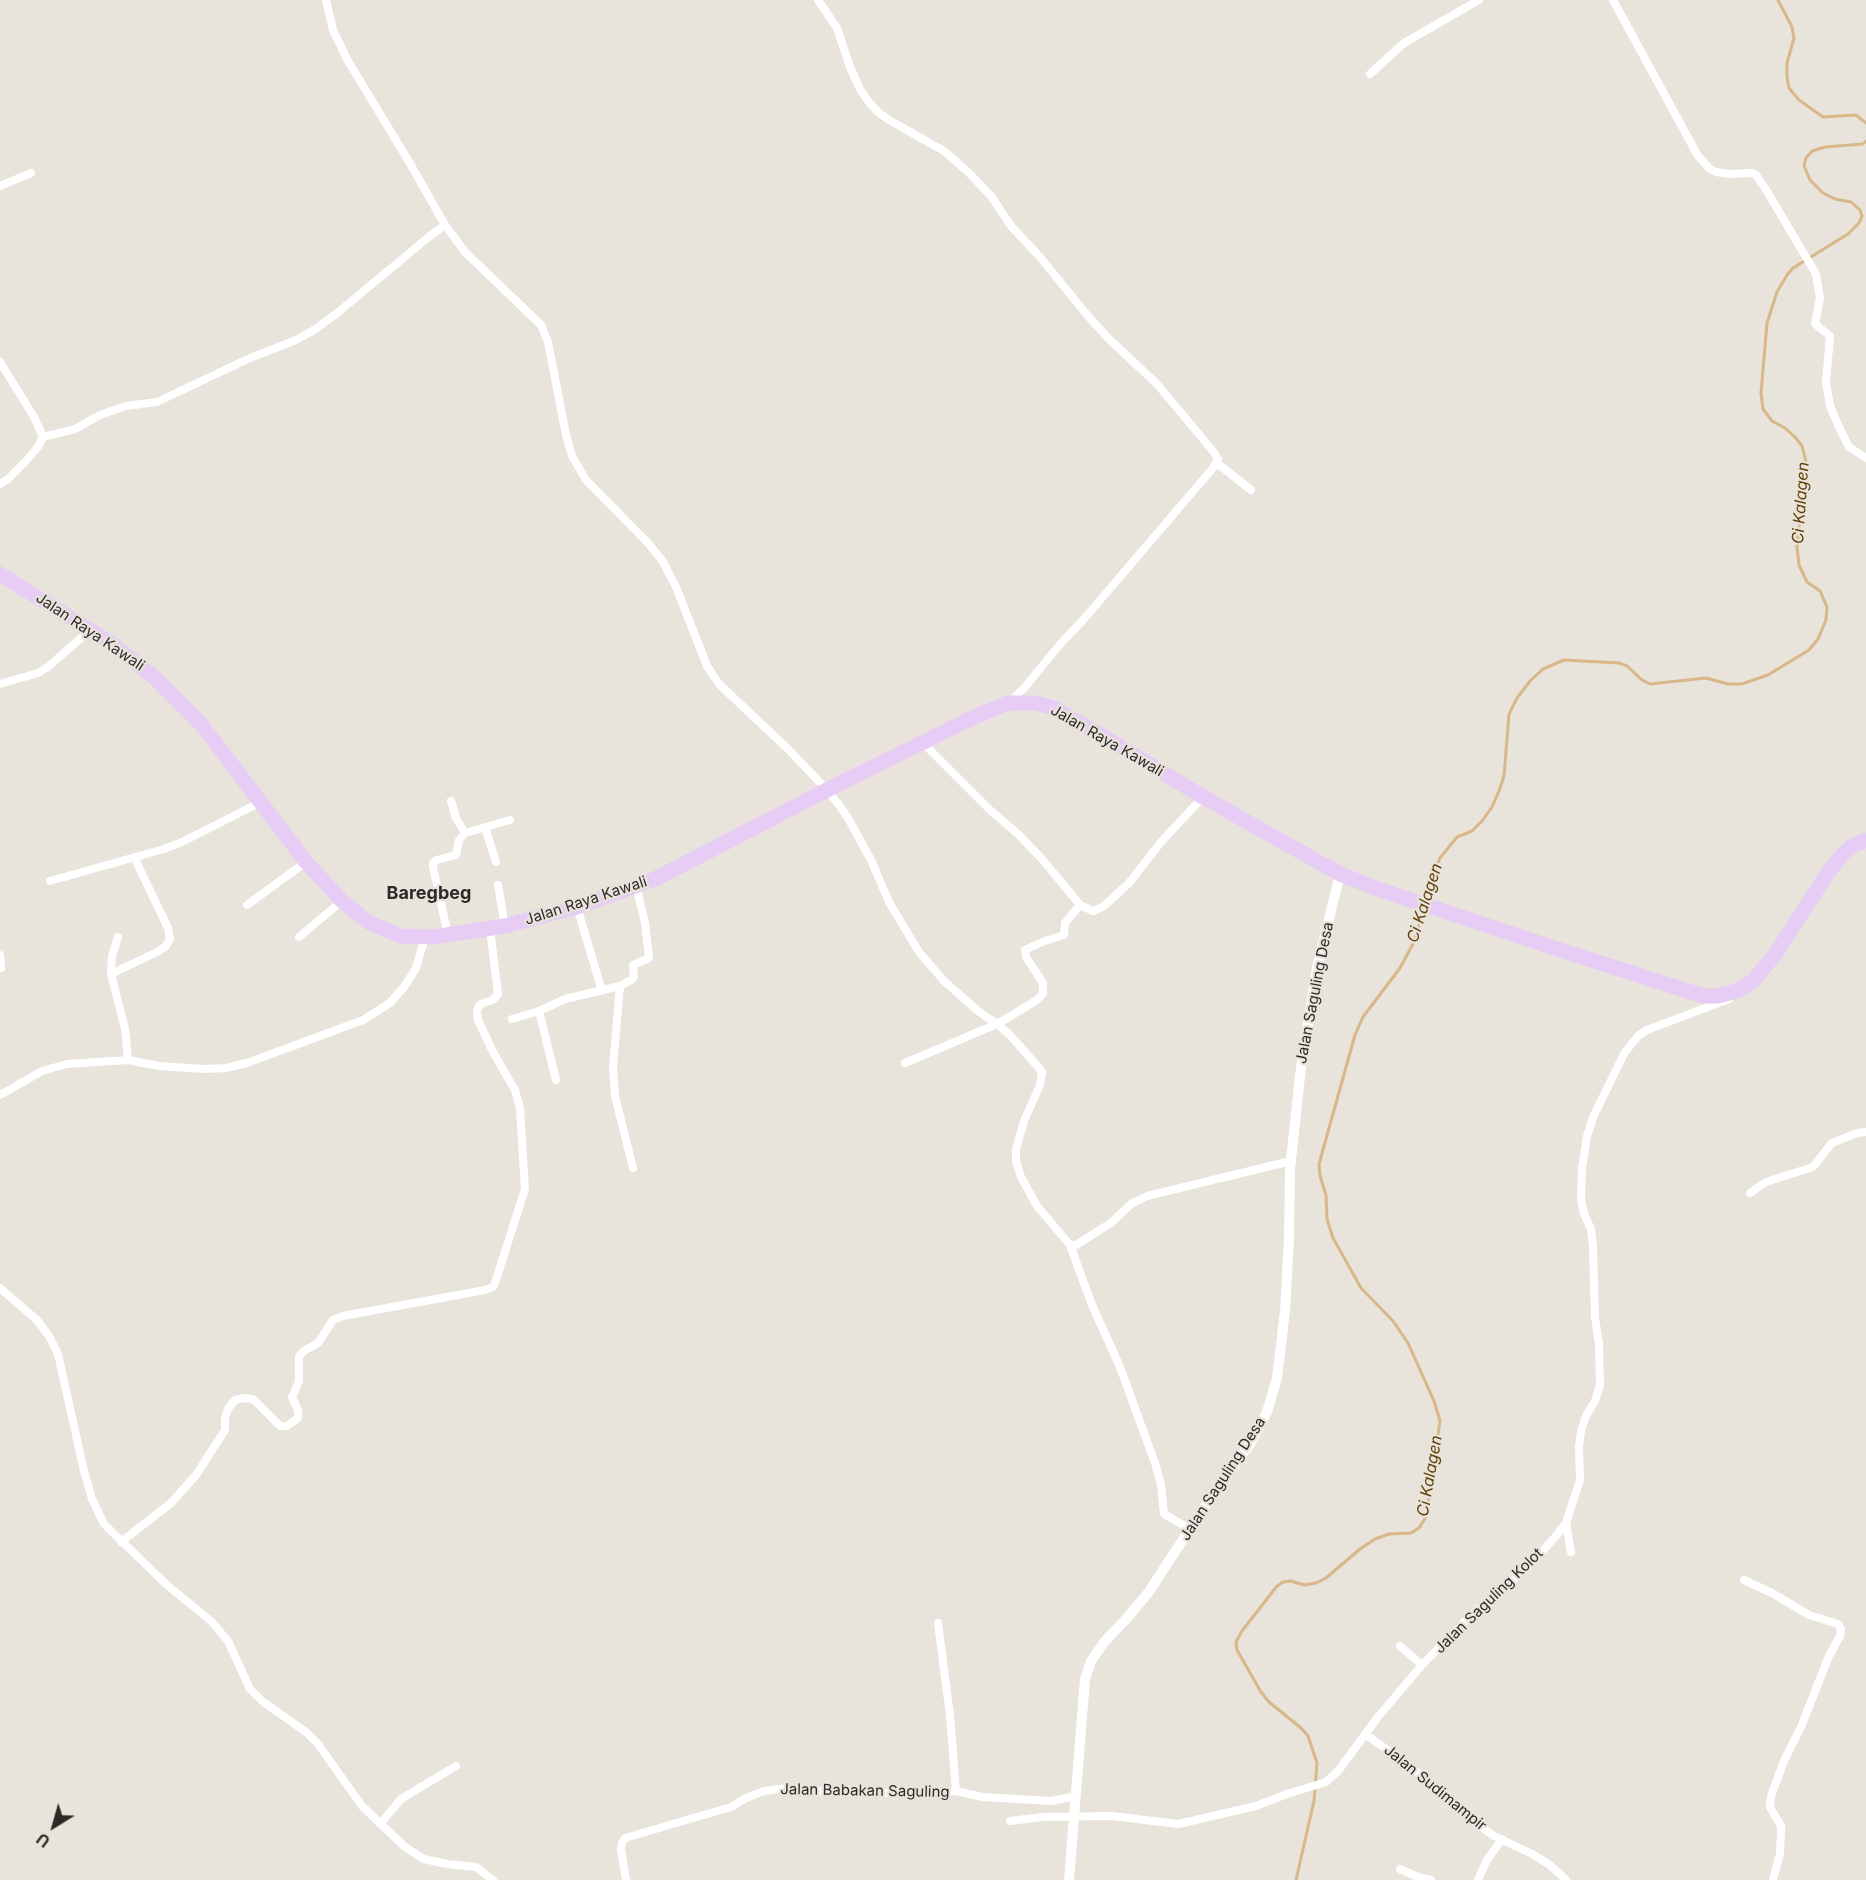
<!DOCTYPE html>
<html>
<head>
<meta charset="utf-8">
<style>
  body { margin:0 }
  #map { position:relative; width:1866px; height:1880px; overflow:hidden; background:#e8e3db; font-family:Inter,sans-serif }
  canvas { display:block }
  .north { position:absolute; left:24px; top:1796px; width:60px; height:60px; -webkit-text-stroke:4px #e8e3db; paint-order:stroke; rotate:217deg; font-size:16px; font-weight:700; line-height:24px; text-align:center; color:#2c2927 }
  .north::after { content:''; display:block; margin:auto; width:21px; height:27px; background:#2c2927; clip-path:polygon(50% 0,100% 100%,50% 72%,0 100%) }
</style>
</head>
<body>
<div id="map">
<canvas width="1866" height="1880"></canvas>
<div class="north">U</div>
</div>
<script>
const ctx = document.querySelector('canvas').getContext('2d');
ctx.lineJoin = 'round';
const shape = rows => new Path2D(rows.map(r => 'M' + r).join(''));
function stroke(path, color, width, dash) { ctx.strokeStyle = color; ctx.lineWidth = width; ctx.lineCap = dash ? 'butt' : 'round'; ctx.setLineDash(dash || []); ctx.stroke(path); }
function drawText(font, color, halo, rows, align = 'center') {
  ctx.font = font + ' Inter,sans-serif'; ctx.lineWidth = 4.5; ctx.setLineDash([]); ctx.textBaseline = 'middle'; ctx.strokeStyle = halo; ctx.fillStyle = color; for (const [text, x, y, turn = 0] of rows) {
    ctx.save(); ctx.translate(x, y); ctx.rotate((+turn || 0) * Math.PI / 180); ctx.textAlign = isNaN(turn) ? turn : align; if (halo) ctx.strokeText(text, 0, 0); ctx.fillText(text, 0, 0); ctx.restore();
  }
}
stroke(shape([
  [1778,0,1792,27,1794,38,1787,63,1787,77,1789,88,1799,100,1823,117,1856,115,1866,123],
  [1426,900,1428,887,1440,858,1457,837,1472,831,1482,821,1492,807,1499,791,1504,776,1509,714,1517,698,1530,681,1543,669,1564,660,1619,663,1627,666,1642,680,1650,684,1706,678,1728,684,1742,684,1768,675,1809,650,1818,639,1826,620,1827,607,1820,591,1807,582,1799,565,1797,547,1806,462,1802,446,1795,437,1785,428,1772,421,1763,409,1761,393,1767,323,1777,292,1787,275,1793,268,1848,234,1859,223,1862,216,1860,210,1851,202,1835,199,1823,193,1810,180,1804,166,1806,158,1812,151,1825,147,1863,144,1866,141],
  [1296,1880,1314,1801,1317,1763,1308,1736,1301,1728,1269,1702,1261,1692,1237,1650,1236,1642,1242,1631,1277,1586,1283,1582,1291,1581,1304,1585,1316,1583,1326,1578,1360,1549,1375,1539,1389,1534,1411,1533,1419,1528,1426,1517,1440,1421,1434,1401,1408,1343,1393,1321,1361,1288,1333,1238,1327,1219,1326,1195,1320,1176,1319,1164,1355,1035,1363,1017,1400,968,1414,942,1424,909]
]), '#d8b789', 3);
stroke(shape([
  [326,0,333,30,348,61,408,160,445,225,465,252,541,325,548,342,566,435,572,456,586,480,647,542,662,560,676,587,707,666,719,684,788,749,827,790,839,805,848,818,871,860,889,902,919,952,944,981,978,1011,997,1024,1009,1034,1040,1069,1042,1073,1040,1085,1024,1121,1016,1149,1016,1161,1021,1177,1037,1206,1070,1245,1092,1305,1120,1367,1155,1463,1161,1485,1164,1514,1190,1529],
  [818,0,837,28,850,67,860,89,868,101,878,112,889,120,944,151,969,173,991,196,1011,226,1039,256,1088,316,1109,339,1157,384,1213,451,1218,459,1213,468,1084,619,1062,642,1025,687,1009,703],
  [1613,0,1698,156,1710,169,1716,172,1729,174,1752,173,1756,175,1765,188,1816,274,1820,298,1815,324,1830,336,1826,382,1830,406,1839,427,1849,447,1866,458],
  [1370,74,1404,43,1479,0],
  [0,186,31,173],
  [0,362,34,417,43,437,38,447,25,462,8,479,0,484],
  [43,437,75,429,100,415,126,406,157,402,250,358,296,340,314,330,336,314,430,236,445,225],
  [1217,463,1251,490],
  [0,684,38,673,49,666,90,630],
  [923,743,990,810,1018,834,1042,859,1080,905,1093,911,1104,906,1129,883,1161,842,1203,797],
  [451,801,456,818,465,833],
  [485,827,496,862],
  [50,881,164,849,182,842,261,802],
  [498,885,505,926],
  [247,905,306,862],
  [577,907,602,991],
  [448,935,433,867,433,863,437,860,456,855,459,840,465,833,510,820],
  [118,937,112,956,111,974,125,1029,128,1060],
  [299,937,342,901],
  [0,955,1,968],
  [111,974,159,951,166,946,170,939,168,928,134,857],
  [620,986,613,1067,615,1096,633,1168],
  [539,1011,556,1080],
  [512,1019,539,1011,565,999,620,986,633,979,634,977,633,965,649,958,645,923,636,886],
  [905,1063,997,1024,1034,1002,1041,996,1043,993,1043,983,1026,957,1025,950,1042,942,1064,935,1065,923,1080,905],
  [0,1095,42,1071,67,1064,128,1060,159,1066,205,1069,226,1068,247,1063,363,1020,390,1003,404,987,416,968,425,937],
  [1750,1193,1766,1182,1813,1167,1832,1143,1857,1133,1866,1132],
  [1070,1245,1076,1245,1111,1223,1131,1204,1147,1196,1291,1161],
  [0,1288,37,1320,49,1336,58,1354,84,1471,92,1499,104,1524,167,1585,211,1621,228,1641,250,1689,262,1701,306,1732,318,1744,362,1806,405,1847,424,1859,447,1864,476,1867,493,1880],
  [1566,1523,1571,1552],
  [121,1542,171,1503,196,1475,225,1430,225,1418,228,1409,235,1400,243,1398,253,1399,280,1426,287,1426,298,1418,298,1410,292,1397,299,1381,299,1356,304,1351,318,1343,333,1320,343,1316,485,1290,493,1287,495,1283,525,1189,520,1108,515,1090,493,1052,478,1020,477,1011,479,1006,483,1003,493,1000,498,994,490,928],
  [1744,1580,1772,1593,1809,1615,1838,1624,1841,1629,1840,1636,1829,1656,1801,1727,1784,1761,1771,1796,1770,1807,1781,1826,1781,1833,1780,1854,1773,1880],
  [938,1623,950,1716,956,1791],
  [1400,1646,1422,1665],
  [1365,1734,1414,1769,1457,1809,1477,1824,1494,1836,1532,1854,1550,1865,1566,1880],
  [1010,1821,1042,1817,1112,1816,1178,1824,1256,1806,1287,1794,1326,1782,1338,1771,1378,1717,1422,1665,1471,1615,1527,1568,1556,1536,1566,1523,1580,1480,1579,1447,1581,1431,1586,1416,1595,1401,1600,1385,1599,1344,1595,1317,1593,1247,1591,1229,1584,1214,1581,1199,1582,1168,1587,1136,1594,1115,1625,1052,1639,1035,1647,1030,1729,999],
  [380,1824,401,1799,456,1766],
  [1400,1869,1418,1877,1431,1880],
  [626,1880,621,1849,622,1843,625,1838,731,1807,746,1798,764,1791,779,1789,851,1793,924,1793,956,1791,982,1797,1052,1801,1076,1796],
  [1478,1880,1487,1860,1502,1839]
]), '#fff', 8);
stroke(shape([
  [1069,1880,1085,1679,1091,1661,1105,1641,1127,1618,1148,1593,1209,1500,1250,1444,1267,1412,1277,1378,1285,1311,1289,1239,1290,1169,1301,1067,1317,968,1340,874]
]), '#fff', 10);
stroke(shape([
  [0,574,109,642,154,677,201,724,306,862,342,901,368,922,400,936,433,937,505,926,577,907,655,879,827,790,972,718,1008,703,1035,703,1054,708,1111,741,1203,797,1340,874,1378,889,1551,947,1703,996,1718,996,1730,993,1741,989,1753,981,1776,953,1829,871,1843,854,1852,846,1866,840]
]), '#e7ccf6', 15);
drawText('15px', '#2c2927', '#e8e3db', [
  ["Jalan Raya Kawali",90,632,34],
  ["Jalan Raya Kawali",1107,741,30],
  ["Jalan Raya Kawali",586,901,-18],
  ["Jalan Saguling Desa",1315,993,-79],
  ["Jalan Saguling Desa",1223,1479,-57],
  ["Jalan Saguling Kolot",1489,1601,-44],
  ["Jalan Sudimampir",1435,1788,39],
  ["Jalan Babakan Saguling",865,1791,1]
]);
drawText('italic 16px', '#624107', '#e8e3db', [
  ["Ci Kalagen",1801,503,-86],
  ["Ci Kalagen",1425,903,-72],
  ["Ci Kalagen",1430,1476,-80]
]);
drawText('bold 18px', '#2c2927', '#e8e3db', [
  ["Baregbeg",429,894]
]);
</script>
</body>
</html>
